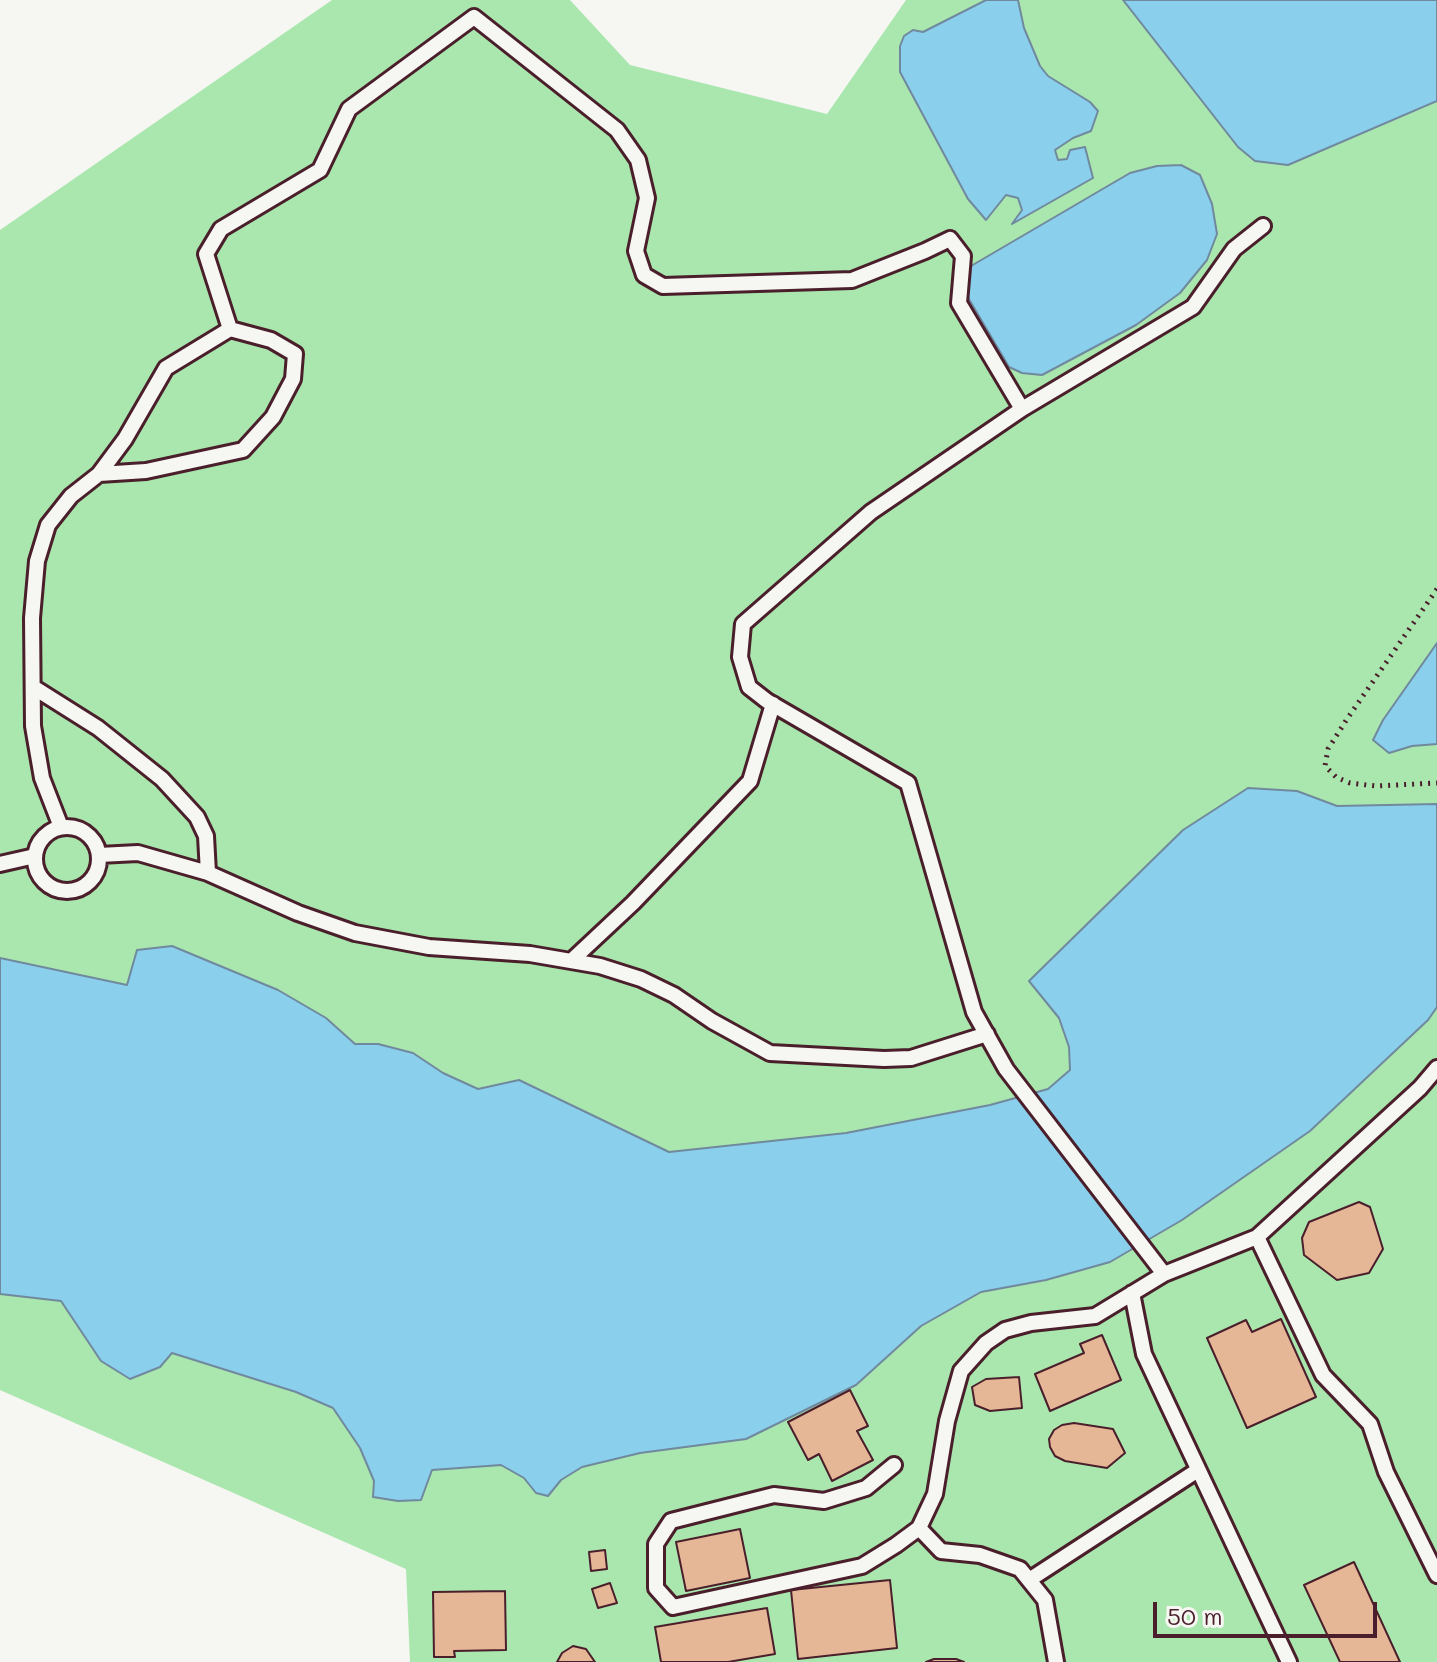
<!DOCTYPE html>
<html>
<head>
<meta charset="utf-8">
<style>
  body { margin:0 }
  #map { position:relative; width:1437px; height:1662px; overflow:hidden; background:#f6f6f2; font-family:Mali,sans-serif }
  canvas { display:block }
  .scale { position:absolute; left:1153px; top:1602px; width:224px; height:36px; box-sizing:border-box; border:4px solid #4a1f2b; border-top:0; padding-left:10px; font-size:24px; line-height:28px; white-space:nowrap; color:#4a1f2b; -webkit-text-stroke:6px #f6f6f2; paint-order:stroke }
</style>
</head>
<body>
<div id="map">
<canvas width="1437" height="1662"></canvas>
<div class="scale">50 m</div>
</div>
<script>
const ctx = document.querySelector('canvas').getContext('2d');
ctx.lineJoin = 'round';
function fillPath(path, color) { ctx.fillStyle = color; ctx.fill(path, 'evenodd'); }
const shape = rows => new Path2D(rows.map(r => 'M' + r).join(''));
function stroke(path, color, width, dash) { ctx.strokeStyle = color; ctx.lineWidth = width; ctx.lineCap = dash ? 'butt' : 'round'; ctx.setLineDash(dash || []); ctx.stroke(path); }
fillPath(shape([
  [332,0,570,0,630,65,827,114,906,0,1437,0,1437,1662,410,1662,406,1569,0,1390,0,230]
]), '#aae7ae');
const water = shape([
  [986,0,1018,0,1024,28,1040,66,1048,76,1090,102,1098,111,1091,131,1073,138,1055,150,1058,160,1067,159,1070,150,1085,147,1093,178,1012,224,1022,210,1018,198,1006,195,986,220,968,199,900,72,900,46,904,36,913,30,923,32,986,0],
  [1123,0,1437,0,1437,101,1288,165,1255,161,1238,147,1123,0],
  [1181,165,1200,175,1212,204,1217,234,1207,260,1180,293,1136,325,1042,375,1022,373,1009,367,963,289,963,280,971,266,1130,173,1157,166,1181,165],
  [1437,643,1437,744,1412,746,1389,753,1373,740,1383,720,1437,643],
  [1248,788,1297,791,1337,806,1437,804,1437,1007,1428,1020,1310,1131,1182,1220,1110,1262,1046,1280,981,1292,921,1326,856,1385,746,1439,640,1453,582,1467,561,1480,548,1496,536,1493,524,1478,501,1465,432,1470,421,1500,398,1501,373,1497,374,1481,360,1448,333,1408,296,1392,172,1353,160,1367,130,1379,101,1361,61,1301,0,1294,0,958,127,985,137,950,172,946,278,990,326,1018,355,1044,378,1044,413,1053,443,1073,478,1089,519,1080,669,1152,846,1133,990,1105,1048,1089,1070,1070,1069,1047,1059,1018,1029,981,1183,830,1248,788]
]);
fillPath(water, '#8acfeb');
stroke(water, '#70899e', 2);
const building = shape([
  [1359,1202,1370,1207,1383,1249,1369,1273,1337,1280,1304,1255,1302,1238,1309,1222,1359,1202],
  [1281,1319,1316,1397,1247,1428,1207,1338,1246,1320,1252,1332,1281,1319],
  [1102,1335,1121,1380,1050,1411,1035,1374,1084,1353,1080,1344,1102,1335],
  [1019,1377,1022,1408,990,1411,975,1405,972,1387,986,1379,1019,1377],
  [850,1390,868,1426,857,1431,873,1460,832,1481,819,1454,808,1460,788,1422,850,1390],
  [1074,1423,1113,1429,1125,1453,1107,1468,1065,1461,1055,1456,1050,1447,1049,1439,1054,1430,1062,1425,1074,1423],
  [740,1529,750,1578,686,1591,676,1542,740,1529],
  [605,1550,607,1569,591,1571,589,1552,605,1550],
  [1354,1562,1400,1662,1340,1662,1304,1585,1354,1562],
  [890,1580,897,1648,798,1659,791,1590,890,1580],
  [610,1583,617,1603,598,1608,592,1589,610,1583],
  [505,1591,506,1650,454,1651,455,1657,434,1657,433,1592,505,1591],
  [767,1608,775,1654,728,1662,661,1662,655,1627,767,1608],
  [573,1646,586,1649,595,1662,557,1662,562,1653,573,1646],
  [934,1659,956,1659,964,1662,926,1662,934,1659]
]);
fillPath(building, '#e6b797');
stroke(building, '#4a1f2b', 2);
const service = shape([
  [99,474,146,471,243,450,273,417,293,379,295,354,271,340,230,329],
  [33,687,98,728,162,779,197,817,206,836,208,873],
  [61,827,42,778,33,726,32,618,37,561,48,525,71,496,99,474,125,439,166,368,230,329,206,254,221,229,320,170,349,109,474,17,617,130,638,160,647,198,636,251,644,275,663,286,852,280,925,251,950,239,963,256,959,303,1022,409],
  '35 859a32 32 0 1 1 64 0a32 32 0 1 1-64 0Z',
  [99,855,138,853,208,873,298,913,355,933,429,947,530,954,600,966,641,979,674,995,712,1021,770,1053,884,1059,911,1058,987,1034],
  [0,864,35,856],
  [571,961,633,903,750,781,773,704],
  [1257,1237,1323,1375,1370,1424,1386,1472,1437,1575],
  [1164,1274,1006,1069,974,1012,908,783,767,701,749,687,740,657,743,624,871,512,1022,409,1193,307,1234,249,1263,226],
  [1132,1293,1144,1354,1289,1662],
  [894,1465,866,1488,824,1501,774,1495,671,1521,656,1544,656,1588,673,1607,862,1566,896,1545,919,1528,935,1494,947,1421,961,1371,986,1343,1005,1330,1031,1323,1095,1316,1164,1274,1257,1237,1420,1088,1437,1068],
  [919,1528,941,1551,980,1555,1020,1569,1045,1600,1056,1662],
  [1029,1580,1198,1470]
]);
stroke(service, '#4a1f2b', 20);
stroke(shape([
  [1437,589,1347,719,1328,749,1325,766,1336,777,1350,783,1376,786,1437,783]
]), '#4a1f2b', 5, [2, 6]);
stroke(service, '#f6f6f2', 14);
</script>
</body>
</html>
